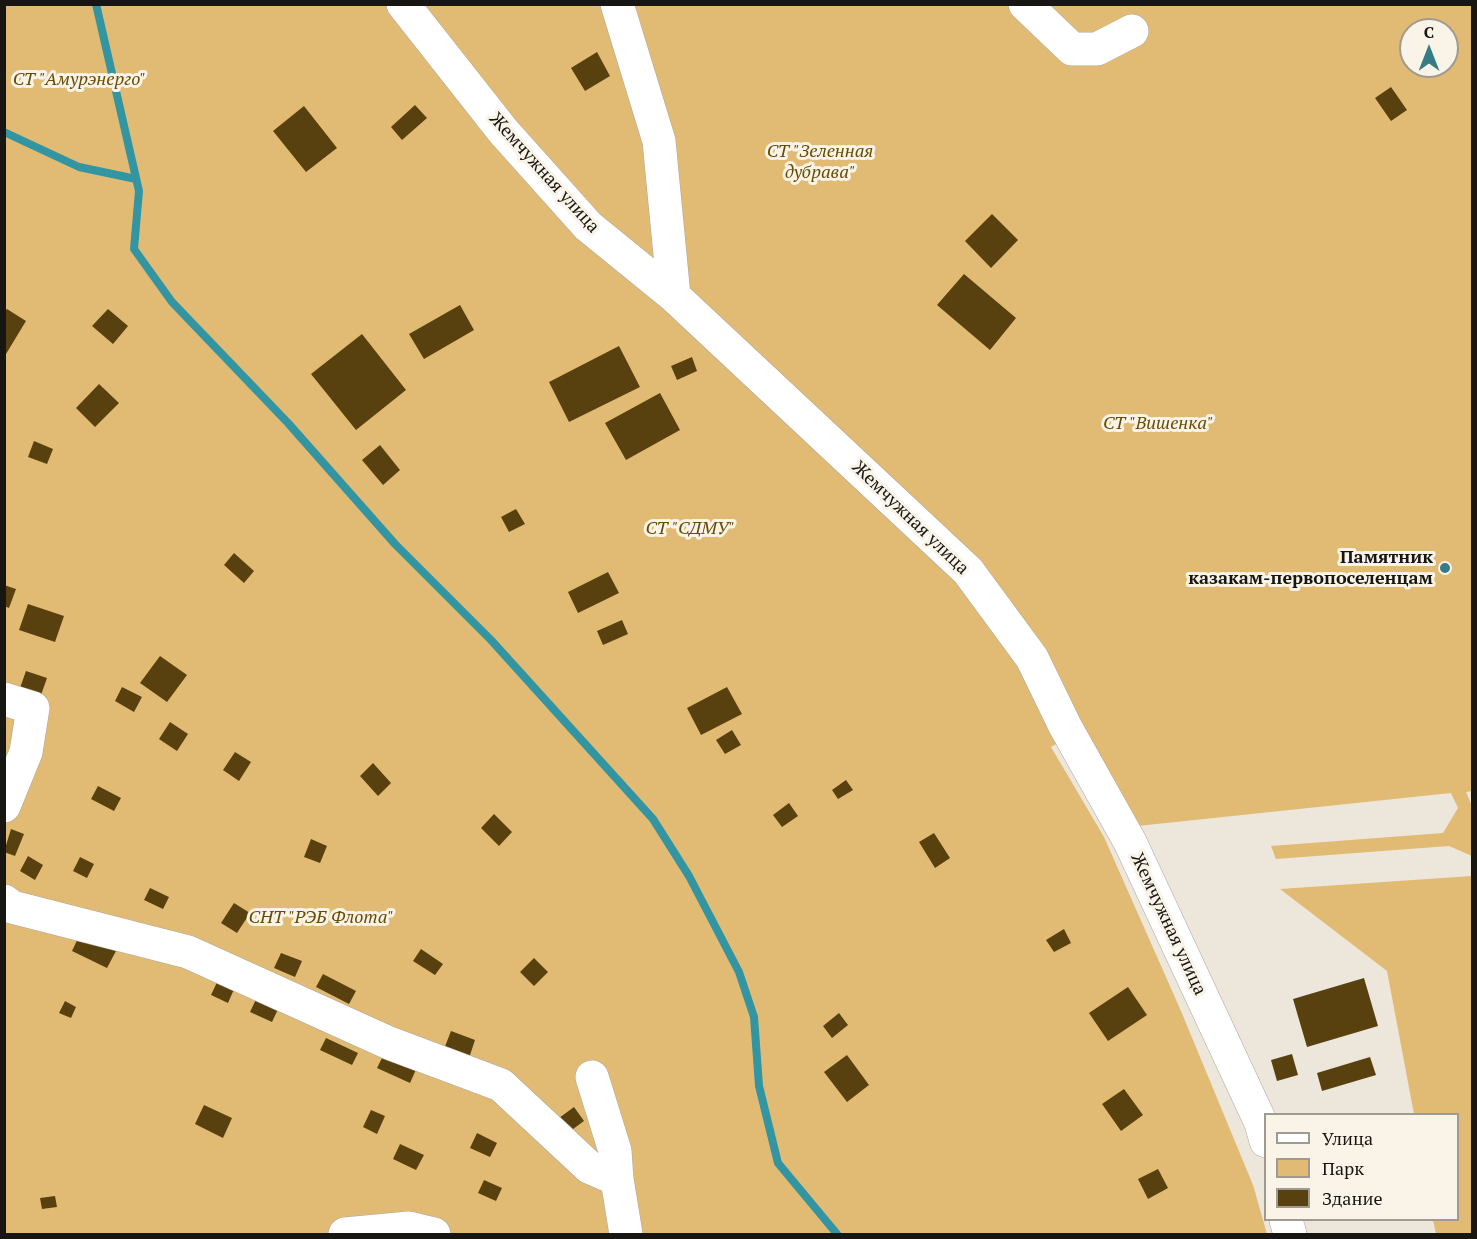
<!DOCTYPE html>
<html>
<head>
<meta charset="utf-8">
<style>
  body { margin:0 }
  #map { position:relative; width:1477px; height:1239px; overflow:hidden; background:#ece6db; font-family:"PT Serif",serif }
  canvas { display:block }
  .frame { position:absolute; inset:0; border:6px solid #181612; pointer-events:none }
  .legend { position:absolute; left:1264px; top:1113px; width:195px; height:108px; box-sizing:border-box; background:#f9f3e8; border:2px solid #9f9b92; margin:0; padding:8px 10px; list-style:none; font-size:18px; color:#181612 }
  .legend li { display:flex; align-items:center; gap:12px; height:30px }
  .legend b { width:30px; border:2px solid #9f9b92 }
  .north { position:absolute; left:1399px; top:18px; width:60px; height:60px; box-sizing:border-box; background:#f9f3e8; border:2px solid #9f9b92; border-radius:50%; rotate:0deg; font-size:16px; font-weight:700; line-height:24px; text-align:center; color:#181612 }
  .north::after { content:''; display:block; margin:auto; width:21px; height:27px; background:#357c87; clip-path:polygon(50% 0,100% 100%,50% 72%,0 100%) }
</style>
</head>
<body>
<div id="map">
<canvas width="1477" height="1239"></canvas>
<div class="frame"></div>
<ul class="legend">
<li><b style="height:8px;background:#fff"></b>Улица</li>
<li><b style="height:16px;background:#e1bb73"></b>Парк</li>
<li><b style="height:16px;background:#58410e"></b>Здание</li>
</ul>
<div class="north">С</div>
</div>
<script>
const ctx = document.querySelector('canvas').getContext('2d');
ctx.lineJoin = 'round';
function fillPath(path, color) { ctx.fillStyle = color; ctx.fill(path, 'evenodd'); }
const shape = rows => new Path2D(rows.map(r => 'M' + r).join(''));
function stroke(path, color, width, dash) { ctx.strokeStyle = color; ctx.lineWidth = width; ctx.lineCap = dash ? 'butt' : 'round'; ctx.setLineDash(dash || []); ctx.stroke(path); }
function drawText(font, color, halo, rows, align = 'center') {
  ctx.font = font + ' "PT Serif",serif'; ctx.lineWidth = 6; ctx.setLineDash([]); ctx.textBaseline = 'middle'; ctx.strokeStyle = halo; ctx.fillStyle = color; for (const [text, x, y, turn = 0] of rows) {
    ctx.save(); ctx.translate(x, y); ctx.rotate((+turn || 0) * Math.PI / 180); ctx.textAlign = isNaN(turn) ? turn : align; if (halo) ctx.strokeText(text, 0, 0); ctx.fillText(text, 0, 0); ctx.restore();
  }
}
fillPath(shape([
  [5,5,1472,5,1472,791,1466,792,1472,806,1472,856,1449,846,1276,859,1271,846,1443,833,1458,808,1451,793,1128,827,1081,729,1051,747,1104,837,1181,1011,1253,1185,1267,1234,5,1234],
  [1411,30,1447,30,1447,66,1411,66],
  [1472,876,1472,1234,1436,1234,1433,1220,1458,1220,1458,1114,1414,1114,1387,971,1280,889]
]), '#e1bb73');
stroke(shape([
  [96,4,139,191,134,249,172,302,288,423,395,544,491,640,653,819,689,876,739,972,754,1017,759,1086,778,1163,837,1234],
  [4,132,79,167,136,179]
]), '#3395a2', 8);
fillPath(shape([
  [597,52,610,76,585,91,571,68],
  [1391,87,1407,110,1391,121,1375,98],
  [415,105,427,118,402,140,391,127],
  [304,106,337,148,306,172,273,131],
  [992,214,1018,240,991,268,965,241],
  [964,274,1016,318,990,350,937,305],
  [460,305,474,330,424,359,409,334],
  [7,309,26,321,6,354,4,312],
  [108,309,128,326,113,344,92,326],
  [362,334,406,390,356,430,311,374],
  [619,346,640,387,569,422,549,382],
  [692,357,697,371,677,380,671,366],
  [99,384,119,403,95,427,76,408],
  [660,393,680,430,626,460,605,423],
  [34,441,53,449,47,464,28,457],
  [380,445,400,470,383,485,362,460],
  [516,509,525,524,509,532,501,517],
  [234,553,254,571,244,583,224,565],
  [608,572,619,593,578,613,568,592],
  [4,585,16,589,9,608,4,606],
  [28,604,64,616,55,642,19,630],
  [622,620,628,634,603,645,597,631],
  [160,656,187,675,167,702,140,683],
  [26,671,47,678,41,695,20,688],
  [122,687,142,697,134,712,115,701],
  [727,687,742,714,701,735,687,708],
  [170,722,188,734,177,751,159,739],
  [732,730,741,745,725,754,716,740],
  [235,752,251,762,239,781,223,770],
  [373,763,391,783,378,796,360,776],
  [846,780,853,790,838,799,832,790],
  [98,786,121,798,114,811,91,799],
  [789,803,798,816,782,827,773,815],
  [494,814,512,832,499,846,481,828],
  [11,829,24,834,15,856,4,852],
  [934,833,950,858,935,868,919,842],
  [311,839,327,846,320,863,304,857],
  [28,856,43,865,35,880,20,871],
  [80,857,94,864,87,878,73,871],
  [150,888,169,897,163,909,144,900],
  [234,903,250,913,237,933,221,923],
  [1064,929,1071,943,1054,952,1046,940],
  [80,934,116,951,107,968,72,951],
  [421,949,443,964,435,975,413,961],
  [281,953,302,961,295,977,274,968],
  [534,958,548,972,534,986,520,972],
  [323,974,356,991,349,1004,316,987],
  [219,978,235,987,228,1003,211,995],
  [1364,978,1378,1026,1307,1047,1293,999],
  [1128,987,1147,1015,1108,1041,1089,1013],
  [258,995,280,1005,272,1022,250,1012],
  [65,1001,76,1007,71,1018,59,1013],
  [839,1013,848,1025,832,1038,823,1026],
  [451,1031,475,1040,469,1058,444,1049],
  [326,1038,358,1053,352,1065,320,1050],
  [386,1050,418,1065,410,1083,377,1068],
  [1292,1054,1298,1075,1277,1081,1271,1060],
  [847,1055,869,1085,847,1102,824,1072],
  [1370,1057,1376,1075,1322,1091,1317,1073],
  [1124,1089,1143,1115,1121,1131,1102,1104],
  [204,1105,232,1118,223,1138,195,1124],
  [574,1107,584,1121,569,1132,559,1118],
  [371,1110,385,1116,377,1134,363,1127],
  [477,1133,497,1143,490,1157,470,1148],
  [400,1144,424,1155,416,1170,393,1159],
  [1158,1169,1168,1188,1148,1199,1138,1179],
  [484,1180,502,1188,496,1201,478,1193],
  [55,1196,57,1207,42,1209,40,1198]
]), '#58410e');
const minor = shape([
  [403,4,503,131,588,226,674,296,968,571,1032,658,1065,726,1130,842,1261,1123,1266,1141],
  [617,4,659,141,674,296],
  [1025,4,1072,49,1097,49,1132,31],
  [4,699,33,708,26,752,4,806],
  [4,901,12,907,188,952,389,1043,501,1085,589,1167,617,1179,626,1234],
  [592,1077,615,1151,617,1179],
  [1286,1220,1290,1234],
  [345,1234,409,1228,434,1234]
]);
stroke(minor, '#ada79d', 34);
stroke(minor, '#fff', 33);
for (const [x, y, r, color] of [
  [1445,568,6,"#357c87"]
]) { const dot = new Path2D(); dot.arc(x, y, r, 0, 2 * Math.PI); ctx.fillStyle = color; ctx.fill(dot); stroke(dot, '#f9f3e8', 2); }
drawText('italic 18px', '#694b00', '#f9f3e8', [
  ["СТ \"Амурэнерго\"",79,80],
  ["СТ \"Зеленная",820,152],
  ["дубрава\"",820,173],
  ["СТ \"Вишенка\"",1158,424],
  ["СТ \"СДМУ\"",690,529],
  ["СНТ \"РЭБ Флота\"",321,918]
]);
drawText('18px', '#181612', '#f9f3e8', [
  ["Жемчужная улица",544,173,48],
  ["Жемчужная улица",910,518,44],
  ["Жемчужная улица",1168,924,65]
]);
drawText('bold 18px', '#181612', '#f9f3e8', [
  ["Памятник",1433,558],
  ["казакам-первопоселенцам",1433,579]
], 'right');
</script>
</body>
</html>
